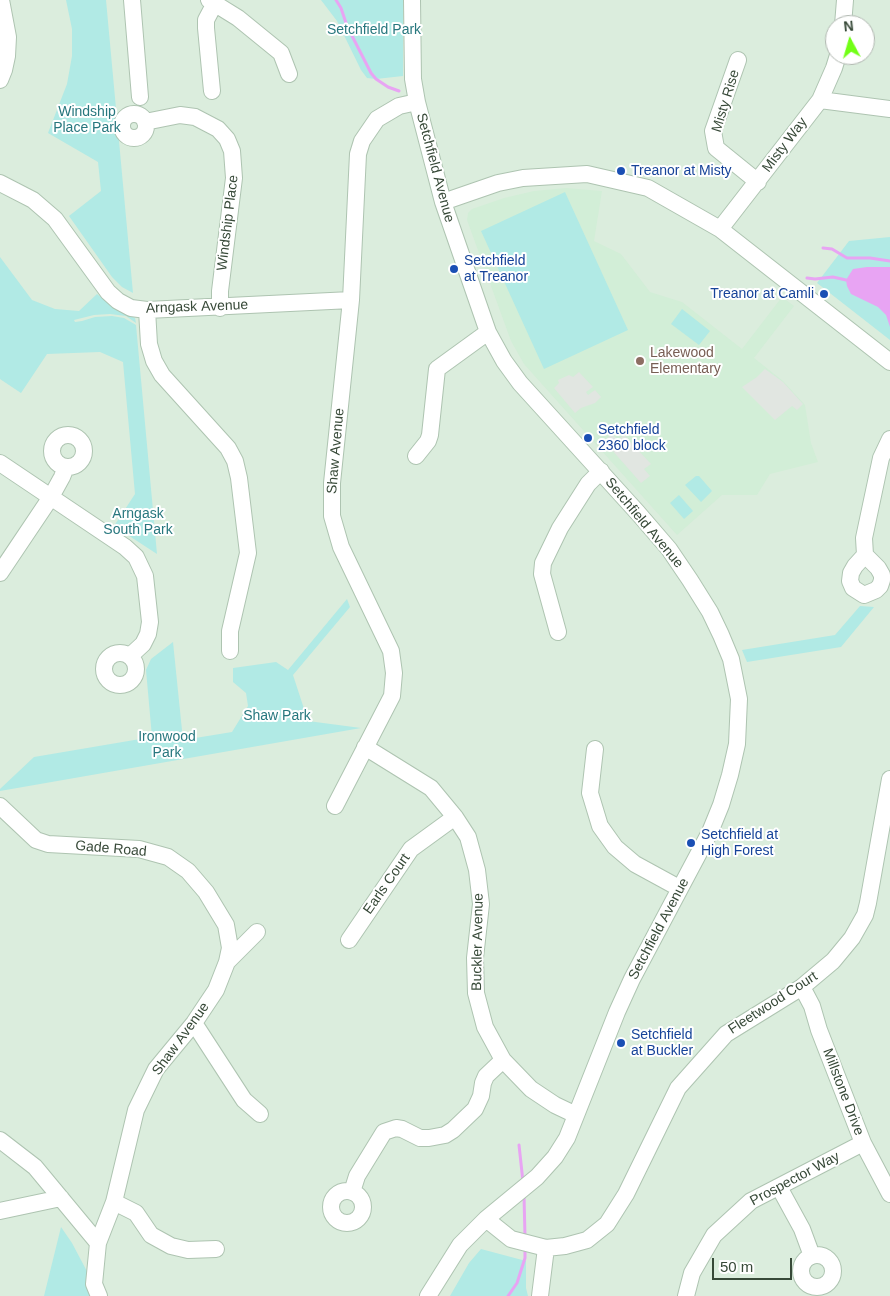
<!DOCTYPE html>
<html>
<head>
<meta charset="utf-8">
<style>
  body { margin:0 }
  #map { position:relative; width:890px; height:1296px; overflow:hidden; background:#e9f5eb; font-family:Arial,sans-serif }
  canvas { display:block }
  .north { position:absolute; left:825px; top:15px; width:50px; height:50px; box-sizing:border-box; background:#fff; border:1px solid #afb6af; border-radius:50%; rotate:354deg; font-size:14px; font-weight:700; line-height:20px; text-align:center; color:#374938 }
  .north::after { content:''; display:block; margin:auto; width:18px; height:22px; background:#72ff16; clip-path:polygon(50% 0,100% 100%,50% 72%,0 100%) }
  .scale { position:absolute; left:712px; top:1258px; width:80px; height:22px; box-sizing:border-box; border:2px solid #374938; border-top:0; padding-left:6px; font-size:15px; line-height:18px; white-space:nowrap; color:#374938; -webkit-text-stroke:4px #fff; paint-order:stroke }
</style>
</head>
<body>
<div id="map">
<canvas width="890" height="1296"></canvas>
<div class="north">N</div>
<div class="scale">50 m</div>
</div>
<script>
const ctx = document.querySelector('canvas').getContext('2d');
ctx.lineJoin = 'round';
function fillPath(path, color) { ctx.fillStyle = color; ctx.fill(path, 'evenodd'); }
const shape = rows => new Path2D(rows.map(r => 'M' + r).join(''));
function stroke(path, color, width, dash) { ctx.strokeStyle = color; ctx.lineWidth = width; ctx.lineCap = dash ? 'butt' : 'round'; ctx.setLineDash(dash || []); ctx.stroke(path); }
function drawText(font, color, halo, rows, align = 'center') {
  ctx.font = font + ' Arial,sans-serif'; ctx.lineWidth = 4; ctx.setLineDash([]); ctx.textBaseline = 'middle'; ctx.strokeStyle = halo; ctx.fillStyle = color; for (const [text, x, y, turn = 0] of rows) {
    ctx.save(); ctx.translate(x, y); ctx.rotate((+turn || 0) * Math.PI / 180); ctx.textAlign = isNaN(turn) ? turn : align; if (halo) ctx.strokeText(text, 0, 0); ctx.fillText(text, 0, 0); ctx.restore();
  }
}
fillPath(shape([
  [0,0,890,0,890,1296,0,1296],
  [835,25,865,25,865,55,835,55]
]), '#dbeddd');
fillPath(shape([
  [566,188,602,191,594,241,621,254,650,292,682,302,742,349,782,297,794,306,754,358,783,381,805,405,811,443,818,462,770,474,757,495,722,495,677,535,524,364,511,341,467,220,468,213,472,209,504,198,534,191]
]), '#d2eed7');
fillPath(shape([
  [66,0,106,0,133,293,122,287,112,277,69,216,101,191,98,162,48,133,67,84,72,56,72,29],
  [321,0,403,0,403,76,376,79,367,78,361,70,337,21],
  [565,192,628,330,544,369,481,231],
  [890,237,890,340,817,283,849,241],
  [0,257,32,300,55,309,79,311,97,294,117,310,135,318,136,323,126,316,110,314,94,315,74,320,75,322,82,321,95,317,112,316,124,318,136,325,157,554,114,526,135,494,123,362,100,352,47,354,21,393,0,379],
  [682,309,710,331,699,345,671,324],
  [696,476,699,476,712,491,701,502,685,485],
  [679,495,693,511,684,519,670,503],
  [347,599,350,607,293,675,308,721,361,728,0,791,0,789,34,757,152,737,146,670,151,659,173,642,183,740,232,732,248,706,246,693,233,682,233,668,276,662,288,670],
  [860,606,874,607,841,647,747,662,742,650,835,635],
  [61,1227,72,1243,100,1296,44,1296],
  [481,1249,526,1261,526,1288,528,1296,450,1296,469,1263]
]), '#b1eae5');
fillPath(shape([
  [765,369,783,382,803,404,797,410,792,406,775,420,742,387,757,377],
  [579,372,593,387,586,392,588,395,595,390,601,397,595,403,581,408,575,413,554,388,559,383,558,380,569,375,573,377],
  [612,434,618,440,624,435,651,464,644,469,650,476,641,483,604,441]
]), '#e1e6e1');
fillPath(shape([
  [867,267,890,267,890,327,886,315,878,307,851,294,847,286,846,280,853,269]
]), '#e8a4f3');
stroke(shape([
  [336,0,341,8,347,26,371,73,376,79,388,87,399,91],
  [823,248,832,249,847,258,870,258,890,261],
  [807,278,815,279,833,277,846,280],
  [519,1145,523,1182],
  [524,1195,525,1237],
  [508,1296,517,1283,525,1258,525,1248]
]), '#e8a4f3', 3);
const minor = shape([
  [132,0,140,97],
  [209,0,238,18,281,53,289,74],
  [412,0,413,79,417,102,443,202,488,332,504,361,520,383,638,513,669,549,690,580,710,612,721,635,731,659,739,699,737,744,730,775,721,805,710,832,632,979,617,1012,567,1138,555,1157,537,1177,486,1219,460,1245,428,1296],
  [843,25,845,0],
  [738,60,713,131,716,148,758,182],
  [0,80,4,70,7,56,8,37,1,0],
  [212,91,206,28,206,20,215,3],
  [820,100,890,109],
  '122 126a12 12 0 1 1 24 0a12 12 0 1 1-24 0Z',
  [145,122,180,115,195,117,218,129,227,139,232,151,234,178,220,291,220,308],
  [0,183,33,200,55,219,108,292,118,301,131,308,147,310,351,300],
  [443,202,498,183,523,178,587,174,648,188,720,229,890,362],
  [720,229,820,100,834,68,838,55],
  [147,310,149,344,154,361,162,375,228,448,235,461,239,478,248,553,230,631,230,651],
  '52 451a16 16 0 1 1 32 0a16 16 0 1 1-32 0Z',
  [416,456,428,441,430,435,437,369,488,332],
  [0,463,125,547,136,557,145,576,150,622,148,634,143,644,130,656],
  [865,555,855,566,851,573,850,581,853,588,864,595,876,590,880,586,882,580,882,575,878,568,865,555,864,538,881,458,890,439],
  [0,573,51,497,62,477,66,467],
  [558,632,542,574,543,563,560,528,588,484,601,471],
  '104 669a16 16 0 1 1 32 0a16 16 0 1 1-32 0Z',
  [365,747,431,788,455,817,468,837,477,870,481,904,475,958,476,993,485,1027,503,1060,531,1089,555,1105,576,1115],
  [595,749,590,793,600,826,615,847,635,864,679,888],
  [0,806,36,840,48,844,139,849,168,857,188,871,206,892,226,925,230,948,227,962],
  [335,806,392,696,394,673,391,651,341,547,332,516,332,483,351,300,358,154,362,141,377,119,399,106,417,102],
  [349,940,411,849,455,817],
  [802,987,812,1006,819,1030,863,1143,890,1194],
  [194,1023,244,1100,260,1114],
  [0,1140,35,1167,98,1243,94,1284,99,1296],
  [779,1187,802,1229,812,1256],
  '331 1207a16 16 0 1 1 32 0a16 16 0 1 1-32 0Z',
  [352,1192,357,1176,384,1132,396,1128,402,1129,420,1138,429,1138,445,1135,453,1130,475,1109,481,1096,483,1083,486,1076,503,1060],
  [114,1202,136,1213,151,1235,171,1246,188,1250,216,1249],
  [0,1211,61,1198],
  [486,1219,511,1239,546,1248,565,1246,587,1240,607,1224,626,1194,678,1088,726,1034,802,987,833,961,852,938,865,915,868,903,890,779],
  [98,1243,114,1202,136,1110,156,1069,194,1023,216,990,227,962,257,932],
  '801 1271a16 16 0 1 1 32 0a16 16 0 1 1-32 0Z',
  [540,1296,546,1248],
  [686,1296,692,1273,714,1235,751,1201,863,1143]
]);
stroke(minor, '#aec4b1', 18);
stroke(minor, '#fff', 16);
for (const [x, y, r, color] of [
  [621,171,5,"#1a4fb4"],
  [454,269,5,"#1a4fb4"],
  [824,294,5,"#1a4fb4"],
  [640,361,5,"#8d6e63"],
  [588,438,5,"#1a4fb4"],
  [691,843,5,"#1a4fb4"],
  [621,1043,5,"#1a4fb4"]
]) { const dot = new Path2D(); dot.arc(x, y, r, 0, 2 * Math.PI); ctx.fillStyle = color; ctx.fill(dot); stroke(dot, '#fff', 2); }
drawText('14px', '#27777e', '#fff', [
  ["Setchfield Park",374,30],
  ["Windship",87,112],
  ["Place Park",87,128],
  ["Arngask",138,514],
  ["South Park",138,530],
  ["Shaw Park",277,716],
  ["Ironwood",167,737],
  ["Park",167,753]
]);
drawText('14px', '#374938', '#fff', [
  ["Misty Rise",726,101,-73],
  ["Misty Way",785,145,-53],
  ["Setchfield Avenue",435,168,75],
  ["Windship Place",228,223,-83],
  ["Arngask Avenue",197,307,-2],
  ["Shaw Avenue",336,451,-85],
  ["Setchfield Avenue",644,523,50],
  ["Gade Road",111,849,5],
  ["Earls Court",387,884,-55],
  ["Setchfield Avenue",659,929,-62],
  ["Buckler Avenue",478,942,-89],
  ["Fleetwood Court",773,1003,-33],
  ["Shaw Avenue",181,1039,-54],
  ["Millstone Drive",843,1092,69],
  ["Prospector Way",795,1179,-28]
]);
drawText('14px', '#164399', '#fff', [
  ["Treanor at Misty",631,171],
  ["Setchfield",464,261],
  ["at Treanor",464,277],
  ["Treanor at Camli",814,294,"right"],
  ["Setchfield",598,430],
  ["2360 block",598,446],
  ["Setchfield at",701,835],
  ["High Forest",701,851],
  ["Setchfield",631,1035],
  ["at Buckler",631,1051]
], 'left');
drawText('14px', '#785e54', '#fff', [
  ["Lakewood",650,353],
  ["Elementary",650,369]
], 'left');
</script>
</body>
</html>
